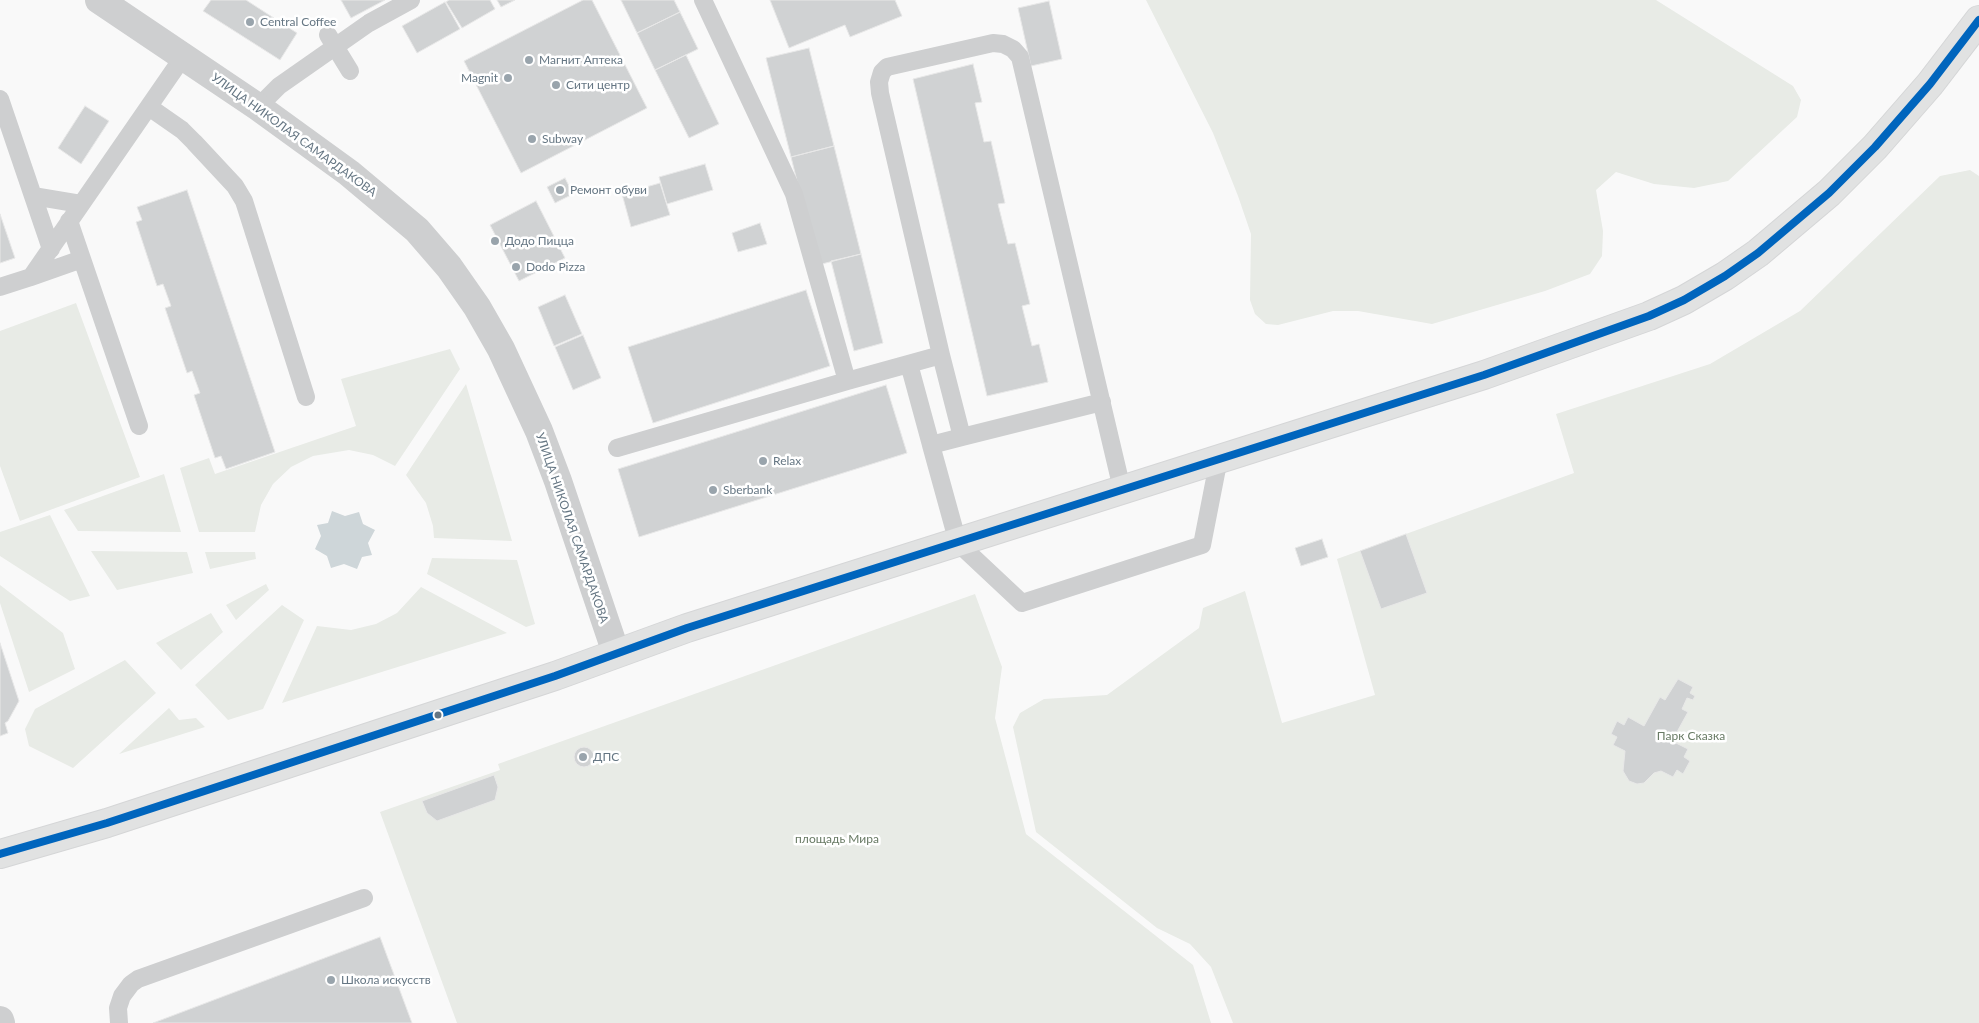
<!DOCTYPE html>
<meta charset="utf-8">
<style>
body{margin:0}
canvas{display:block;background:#f9f9f9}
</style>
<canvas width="1979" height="1023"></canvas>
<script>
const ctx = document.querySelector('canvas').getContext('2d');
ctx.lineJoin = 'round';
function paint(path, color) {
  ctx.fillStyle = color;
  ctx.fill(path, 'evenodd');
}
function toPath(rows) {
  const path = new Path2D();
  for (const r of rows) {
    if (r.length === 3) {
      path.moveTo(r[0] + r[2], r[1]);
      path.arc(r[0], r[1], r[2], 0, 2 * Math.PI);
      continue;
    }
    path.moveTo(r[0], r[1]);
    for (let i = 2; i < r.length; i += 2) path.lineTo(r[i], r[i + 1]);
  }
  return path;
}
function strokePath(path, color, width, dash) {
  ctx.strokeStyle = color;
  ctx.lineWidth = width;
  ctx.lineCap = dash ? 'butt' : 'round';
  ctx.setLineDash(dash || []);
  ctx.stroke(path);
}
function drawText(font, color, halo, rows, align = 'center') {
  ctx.font = font + ' Lato,sans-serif';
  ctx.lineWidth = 5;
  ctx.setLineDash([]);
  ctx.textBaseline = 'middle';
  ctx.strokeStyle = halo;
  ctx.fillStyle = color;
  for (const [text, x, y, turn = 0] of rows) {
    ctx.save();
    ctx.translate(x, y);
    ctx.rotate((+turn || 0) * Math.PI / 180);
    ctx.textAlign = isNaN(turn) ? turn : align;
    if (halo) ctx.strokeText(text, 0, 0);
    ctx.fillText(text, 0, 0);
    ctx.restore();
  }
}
paint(toPath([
 [1146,0,1656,0,1793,86,1801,100,1797,117,1728,181,1694,188,1654,184,1616,172,1596,190,1603,231,1602,256,1590,274,1545,291,1432,324,1358,311,1333,311,1278,325,1266,324,1255,314,1250,300,1251,234,1238,196,1213,133],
 [1970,170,1979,176,1979,1023,1233,1023,1211,967,1190,944,1157,928,1036,832,1013,727,1020,713,1044,699,1107,695,1199,628,1203,608,1245,591,1282,723,1375,695,1337,559,1574,473,1556,414,1710,364,1800,311,1940,176],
 [76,303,140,477,20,521,0,466,0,331],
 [450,349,460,369,395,466,373,455,349,450,313,456,291,467,273,484,261,505,255,532,199,532,180,468,209,458,215,474,356,426,341,379],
 [466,384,512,541,434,538,433,526,426,503,406,475],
 [164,474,181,532,78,531,64,510],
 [50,515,90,596,70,601,0,556,0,532],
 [91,551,187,552,193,573,117,590],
 [205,552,255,552,256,559,210,569],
 [432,558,517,560,535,624,526,627,427,574],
 [266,584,269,590,236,620,226,605],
 [0,585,63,633,75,669,29,692,0,603],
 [421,587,507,633,282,703,317,626,351,630,376,624,397,613],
 [975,594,1002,667,995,718,1026,834,1193,965,1211,1023,457,1023,380,812,500,770,498,764],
 [282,605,304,620,263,709,228,720,195,685],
 [211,613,223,632,181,670,156,643],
 [125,660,156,693,73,768,29,746,25,729,35,709],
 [169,708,179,720,196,718,205,727,119,754]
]), '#e8ebe6');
paint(toPath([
 [332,511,345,516,359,512,363,524,375,530,368,543,372,555,362,557,357,569,344,564,331,568,327,556,315,549,321,536,317,525,328,523]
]), '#ced6d9');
const building = toPath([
 [211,0,246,0,297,33,280,60,203,11,211,0],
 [341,0,385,0,351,18,341,0],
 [449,0,490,0,495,9,462,28,446,2,449,0],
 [497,0,515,0,501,7,497,0],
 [583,0,592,0,647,108,521,173,464,61,583,0],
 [621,0,674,0,680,12,637,33,621,0],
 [770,0,895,0,902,16,850,37,845,25,789,48,770,0],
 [1049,1,1062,59,1031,66,1018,8,1049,1],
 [445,2,460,29,417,53,402,26,445,2],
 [680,12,698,49,655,70,637,33,680,12],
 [809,48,834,146,791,157,766,58,809,48],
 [686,55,719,124,689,138,655,70,686,55],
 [973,64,982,102,975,103,984,142,991,141,1005,203,998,204,1008,244,1015,243,1030,304,1022,306,1032,346,1039,344,1048,382,987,396,913,79,973,64],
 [85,106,109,121,81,164,58,148,85,106],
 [834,146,861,254,818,265,791,157,834,146],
 [705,164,713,190,667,204,659,177,705,164],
 [565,178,573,194,555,203,547,187,565,178],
 [660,183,670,215,631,227,622,194,660,183],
 [187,190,275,452,226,469,221,456,215,458,194,395,200,393,192,371,187,373,165,308,171,306,163,284,157,286,136,222,142,220,137,207,187,190],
 [536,201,565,258,519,281,490,225,536,201],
 [0,214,15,258,0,263,0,214],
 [760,223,767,244,738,252,732,233,760,223],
 [861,254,883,343,854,351,831,261,861,254],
 [806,290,830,366,653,423,628,347,806,290],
 [565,295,582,334,554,346,538,307,565,295],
 [583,335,601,378,573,390,555,347,583,335],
 [886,385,907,453,639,537,618,469,886,385],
 [1406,534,1427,593,1381,609,1360,551,1406,534],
 [1322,539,1328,557,1301,566,1295,548,1322,539],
 [0,643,19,701,8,721,5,723,8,733,0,736,0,643],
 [1678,679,1693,687,1690,693,1695,696,1693,700,1687,698,1682,709,1688,712,1672,741,1688,749,1684,757,1690,761,1683,774,1677,770,1673,777,1661,771,1654,773,1644,783,1637,784,1629,781,1623,771,1625,751,1613,745,1617,737,1611,734,1617,721,1624,725,1628,717,1644,726,1660,697,1665,700,1678,679],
 [584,757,10],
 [494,775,498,787,495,800,437,821,427,813,422,801,494,775],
 [380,937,412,1023,153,1023,380,937]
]);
paint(building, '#d0d2d3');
strokePath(building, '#e8e8e8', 1);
const secondary = toPath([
 [0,854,107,823,555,676,687,628,1484,375,1649,316,1684,300,1725,276,1758,253,1829,193,1875,147,1930,84,1979,20]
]);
strokePath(secondary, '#d5d6d7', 30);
strokePath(toPath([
 [703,0,794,194,847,381,941,355,962,437,1102,402],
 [328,35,350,71],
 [0,99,33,196,81,204],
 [149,107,182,130,194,142,235,186,244,201,306,397],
 [258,107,279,86,369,23,411,0],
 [33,196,51,249],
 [69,221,139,426],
 [31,277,82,259],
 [0,287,31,277,183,57],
 [941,355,880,93,879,82,882,72,887,67,993,43,1003,44,1013,49,1020,57,1122,489],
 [909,364,931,445],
 [962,437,931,445,958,543,1022,603,1202,545,1219,458],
 [617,448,847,381],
 [119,1023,118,1008,122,996,131,984,138,979,364,898]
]), '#cecfd0', 18);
strokePath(toPath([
 [99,0,258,107,349,173,417,230,449,267,477,307,501,349,539,431,558,481,616,653],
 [0,1020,1,1023]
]), '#cecfd0', 28);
strokePath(secondary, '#e1e2e2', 28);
strokePath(toPath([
 [0,854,107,823,555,676,687,628,1484,375,1649,316,1684,300,1725,276,1758,253,1829,193,1875,147,1930,84,1979,20]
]), '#0065bd', 8);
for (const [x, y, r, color] of [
 [250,22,5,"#99a4ac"],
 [529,60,5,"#99a4ac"],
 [508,78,5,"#99a4ac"],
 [556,85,5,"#99a4ac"],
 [532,139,5,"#99a4ac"],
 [560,190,5,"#99a4ac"],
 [495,241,5,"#99a4ac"],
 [516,267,5,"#99a4ac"],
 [763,461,5,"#99a4ac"],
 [713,490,5,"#99a4ac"],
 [438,715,4.5,"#657683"],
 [583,757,5,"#99a4ac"],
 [331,980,5,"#99a4ac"]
]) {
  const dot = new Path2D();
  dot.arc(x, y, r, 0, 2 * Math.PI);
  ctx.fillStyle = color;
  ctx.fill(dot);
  strokePath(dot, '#fff', 2);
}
drawText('12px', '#657683', '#fff', [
 ["Central Coffee",260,22],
 ["Магнит Аптека",539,60],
 ["Magnit",498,78,"right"],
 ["Сити центр",566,85],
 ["Subway",542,139],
 ["Ремонт обуви",570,190],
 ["Додо Пицца",505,241],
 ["Dodo Pizza",526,267],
 ["Relax",773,461],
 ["Sberbank",723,490],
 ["ДПС",593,757],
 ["Школа искусств",341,980]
], 'left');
drawText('12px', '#657683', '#fff', [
 ["УЛИЦА НИКОЛАЯ САМАРДАКОВА",294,135,36],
 ["УЛИЦА НИКОЛАЯ САМАРДАКОВА",572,528,71]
]);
drawText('12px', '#687a64', '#fff', [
 ["Парк Сказка",1691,736],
 ["площадь Мира",837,839]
]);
</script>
